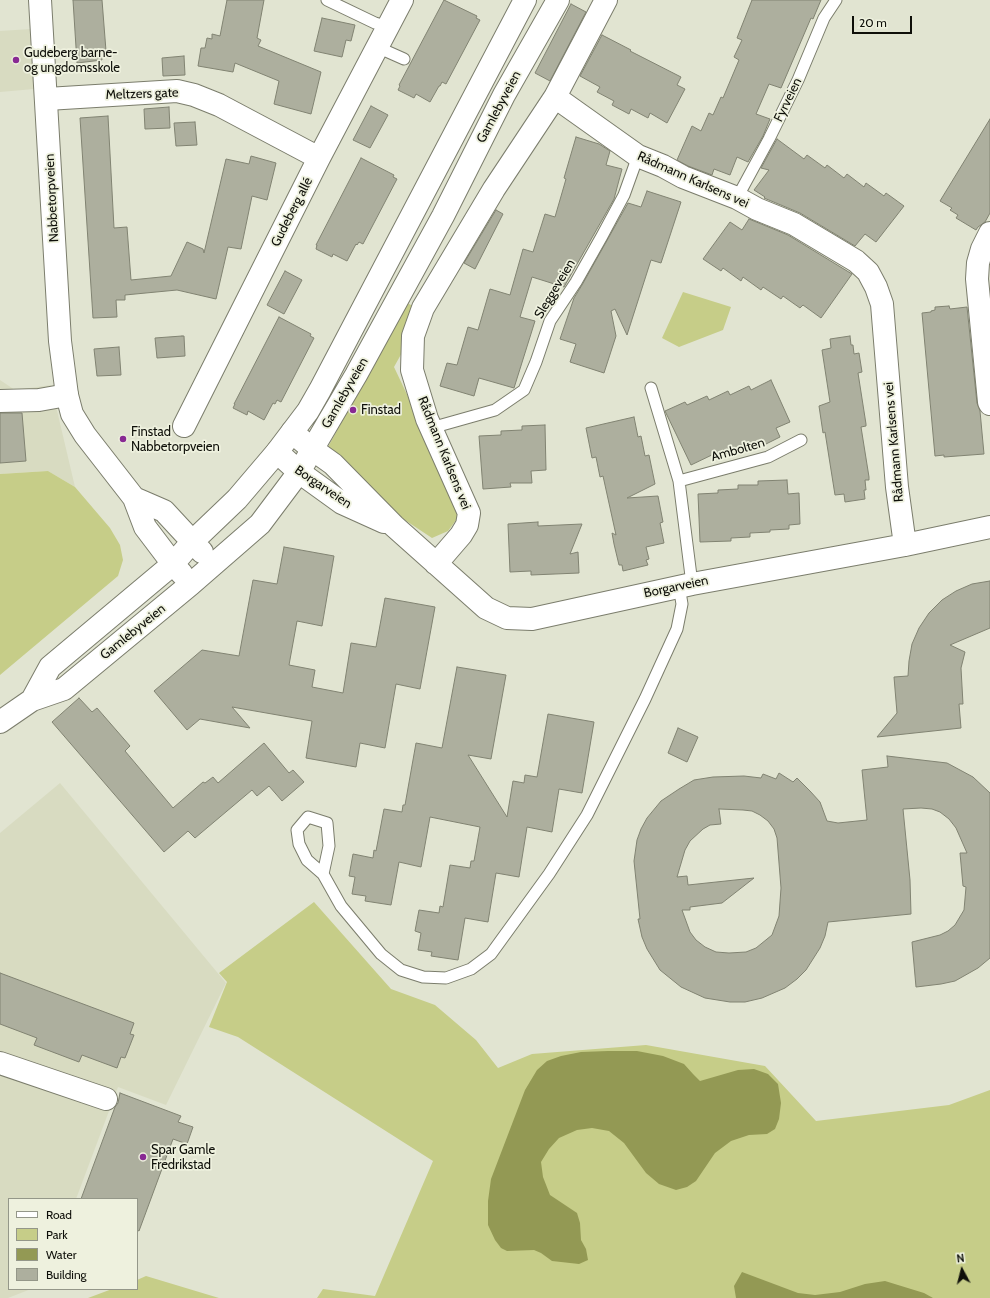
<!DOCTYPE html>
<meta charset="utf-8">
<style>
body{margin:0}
#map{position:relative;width:990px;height:1298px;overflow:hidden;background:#e1e4d1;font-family:Cabin,sans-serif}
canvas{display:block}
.legend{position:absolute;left:8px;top:1198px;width:130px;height:92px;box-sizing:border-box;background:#eef1de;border:1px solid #949789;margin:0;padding:5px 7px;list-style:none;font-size:12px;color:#0e0f09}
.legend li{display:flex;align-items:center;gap:8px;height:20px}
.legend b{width:20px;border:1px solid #949789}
.north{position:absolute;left:942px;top:1250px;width:40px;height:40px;-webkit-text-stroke:3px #eef1de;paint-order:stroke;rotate:353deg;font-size:11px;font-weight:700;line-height:16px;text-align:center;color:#0e0f09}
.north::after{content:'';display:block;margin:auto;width:14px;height:18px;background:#0e0f09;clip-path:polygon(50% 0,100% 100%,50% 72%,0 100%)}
.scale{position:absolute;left:852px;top:16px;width:60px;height:18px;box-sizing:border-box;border:2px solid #0e0f09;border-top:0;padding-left:5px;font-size:12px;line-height:14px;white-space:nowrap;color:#0e0f09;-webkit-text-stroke:3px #eef1de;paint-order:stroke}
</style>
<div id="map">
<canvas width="990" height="1298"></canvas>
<ul class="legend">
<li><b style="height:5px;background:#fff"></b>Road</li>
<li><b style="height:11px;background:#c6cd88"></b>Park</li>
<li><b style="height:11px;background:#939954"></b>Water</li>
<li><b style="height:11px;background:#adaf9e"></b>Building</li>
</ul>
<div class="north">N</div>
<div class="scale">20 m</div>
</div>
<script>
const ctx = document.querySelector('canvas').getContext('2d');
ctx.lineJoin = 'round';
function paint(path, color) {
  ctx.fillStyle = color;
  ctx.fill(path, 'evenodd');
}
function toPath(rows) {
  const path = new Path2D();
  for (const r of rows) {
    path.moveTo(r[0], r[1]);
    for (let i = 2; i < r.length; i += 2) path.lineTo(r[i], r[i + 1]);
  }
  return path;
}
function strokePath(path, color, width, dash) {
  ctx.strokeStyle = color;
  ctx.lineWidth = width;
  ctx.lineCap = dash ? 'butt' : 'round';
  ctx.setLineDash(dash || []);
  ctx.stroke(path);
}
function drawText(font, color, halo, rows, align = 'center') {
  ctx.font = font + ' Cabin,sans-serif';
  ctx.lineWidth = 3.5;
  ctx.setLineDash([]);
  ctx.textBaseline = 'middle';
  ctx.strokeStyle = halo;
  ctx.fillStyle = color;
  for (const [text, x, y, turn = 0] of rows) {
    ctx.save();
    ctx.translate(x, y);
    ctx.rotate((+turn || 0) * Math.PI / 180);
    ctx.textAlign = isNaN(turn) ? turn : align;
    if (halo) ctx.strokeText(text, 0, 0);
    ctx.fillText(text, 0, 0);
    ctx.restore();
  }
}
paint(toPath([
 [31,29,34,89,0,92,0,31],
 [0,380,15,390,51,385,75,487,48,471,0,474],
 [60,783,226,983,166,1105,118,1087,76,1199,9,1199,9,1289,31,1289,8,1298,0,1298,0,833]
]), '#d8dbc1');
paint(toPath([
 [683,292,731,307,723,330,679,347,662,338],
 [407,303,419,309,414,331,394,367,456,498,459,516,448,531,432,538,337,475,317,467],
 [48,471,75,487,110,528,120,545,123,560,118,576,0,675,0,474],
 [314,902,391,989,435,1005,476,1040,498,1068,532,1054,646,1045,765,1066,816,1121,949,1105,990,1090,990,1298,317,1298,323,1289,375,1296,433,1161,238,1037,209,1027,227,982,219,973],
 [146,1276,219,1298,88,1298,112,1289,137,1289,137,1280]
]), '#c6cd88');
paint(toPath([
 [608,1051,637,1051,663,1056,684,1064,693,1074,700,1081,738,1070,754,1069,768,1074,778,1084,781,1103,779,1119,775,1129,767,1134,749,1135,731,1141,715,1153,696,1181,687,1187,676,1190,659,1184,646,1173,624,1143,609,1131,592,1128,577,1130,559,1138,549,1149,541,1162,543,1177,550,1195,577,1213,580,1223,581,1240,586,1249,588,1260,579,1264,552,1261,541,1253,534,1250,507,1251,501,1248,495,1240,488,1225,488,1201,491,1179,525,1090,537,1070,547,1061,561,1056,581,1052],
 [742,1272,798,1293,815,1295,840,1292,865,1284,885,1281,924,1293,933,1298,736,1298,734,1286]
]), '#939954');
const building = toPath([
 [73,0,102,0,106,51,101,52,102,60,77,63,73,0],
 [227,0,264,0,257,38,261,40,258,46,321,72,311,114,274,104,279,81,235,63,233,72,198,66,201,48,205,48,207,38,212,39,212,34,220,36,227,0],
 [444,0,477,16,476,18,480,20,446,84,442,82,440,86,439,86,430,102,416,94,414,98,398,90,400,86,399,85,444,0],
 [752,0,821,0,813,19,811,18,781,88,769,84,756,114,770,119,763,136,748,162,737,157,730,175,714,169,712,175,688,166,677,160,692,126,701,131,709,113,713,115,721,97,723,98,739,60,734,57,742,40,737,38,752,0],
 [571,4,586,12,550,81,535,73,571,4],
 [322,18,355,25,351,41,346,40,342,57,314,51,322,18],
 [602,35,631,50,630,51,681,77,677,85,685,89,667,123,650,113,648,118,631,109,629,114,612,105,614,101,597,92,600,87,580,76,602,35],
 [184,56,185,75,163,76,162,58,184,56],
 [371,106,388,115,370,148,353,140,371,106],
 [169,107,170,128,145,129,144,109,169,107],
 [108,116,114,228,127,227,131,280,171,276,187,242,203,249,204,253,226,159,249,164,251,156,276,163,267,200,252,196,241,249,228,247,216,299,177,290,125,295,125,300,116,300,117,317,93,318,80,118,108,116],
 [990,119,990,213,985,222,978,227,976,230,956,218,958,215,950,210,952,208,940,201,990,119],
 [195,122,197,145,176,146,174,123,195,122],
 [576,137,599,144,610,151,606,165,622,169,614,199,564,287,532,277,520,317,535,321,514,388,479,378,474,396,440,386,447,363,457,365,468,327,478,330,490,289,510,295,523,249,533,252,545,214,555,217,566,179,564,178,576,137],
 [777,139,804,159,807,155,825,168,827,165,844,178,847,174,864,187,866,183,884,196,886,193,904,206,876,242,865,234,855,246,800,213,764,198,765,197,754,190,769,170,761,168,777,139],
 [361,158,394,175,393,177,397,179,363,244,359,242,357,245,356,244,347,261,333,254,332,257,316,249,317,245,316,245,361,158],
 [647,191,681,202,661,263,651,260,627,335,615,309,611,311,616,336,604,373,570,362,576,344,560,339,574,298,582,285,628,203,641,207,647,191],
 [496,210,503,214,475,269,464,263,496,210],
 [749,219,788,235,852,274,821,318,803,305,800,308,783,296,781,299,763,287,761,290,743,277,741,281,723,268,721,271,703,259,730,222,742,230,749,219],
 [285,271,302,280,284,314,267,305,285,271],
 [949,306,950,309,967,307,977,403,980,411,984,454,944,457,944,455,935,456,922,313,931,312,931,311,935,310,935,307,949,306],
 [279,317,311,334,310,336,314,338,281,402,277,400,275,404,273,403,264,420,248,411,247,415,233,408,235,404,234,404,279,317],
 [182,336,184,336,185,356,157,358,155,338,182,336],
 [850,336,851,345,853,345,854,354,859,353,862,372,858,373,866,424,866,426,861,427,869,477,869,480,865,480,866,490,864,490,865,499,845,502,844,494,835,495,825,432,823,433,819,406,830,402,822,350,831,348,830,339,850,336],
 [119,347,121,375,97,376,94,349,119,347],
 [771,380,790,422,776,428,780,437,756,449,756,444,736,453,736,449,717,458,716,453,691,465,665,411,685,402,687,405,707,396,709,400,728,391,730,395,749,386,751,390,771,380],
 [0,413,22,413,26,461,0,463,0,413],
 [634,417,638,437,641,436,645,456,649,455,655,484,627,498,658,496,663,522,660,523,664,543,646,547,649,559,646,560,648,565,623,571,622,565,619,565,614,544,612,533,616,535,603,476,600,477,596,457,592,458,586,428,634,417],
 [545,425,546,470,531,471,532,483,510,483,511,487,483,489,479,436,501,435,501,431,522,430,522,426,545,425],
 [787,480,788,494,799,493,800,524,789,525,789,529,770,530,770,532,750,533,750,537,731,538,731,541,700,542,698,494,718,493,718,490,738,489,738,485,758,485,758,481,787,480],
 [538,522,538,526,582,524,570,554,578,552,579,573,531,575,531,571,510,572,508,524,538,522],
 [284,547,334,556,322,626,297,621,289,665,315,670,312,687,343,693,351,643,376,647,385,598,435,607,420,689,396,684,385,748,360,743,356,767,306,758,312,721,232,707,250,728,200,719,187,730,154,691,202,650,239,656,253,580,277,584,284,547],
 [990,581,990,628,950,645,965,652,961,668,963,704,959,704,961,728,877,737,897,713,894,677,908,676,909,661,912,644,919,628,929,613,942,600,956,591,972,584,990,581],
 [457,667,506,675,491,759,468,755,507,817,513,781,524,783,525,775,537,777,548,714,594,722,582,793,559,789,552,832,527,827,519,877,496,873,488,922,465,918,458,960,431,956,432,952,418,950,421,933,415,931,419,910,439,913,440,906,443,907,450,865,470,868,471,861,474,861,480,827,430,817,421,867,399,862,391,905,365,901,366,896,352,894,355,877,349,876,353,854,373,858,374,850,376,851,384,809,402,812,403,805,405,805,416,743,442,748,457,667],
 [79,698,92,712,97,708,130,746,125,751,173,808,203,782,205,783,213,777,218,783,264,743,289,773,293,770,304,782,282,801,269,786,257,796,252,790,195,838,188,831,164,852,52,722,79,698],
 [678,728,698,737,687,762,668,753,678,728],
 [887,756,947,763,973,777,990,793,990,958,978,968,955,981,941,984,916,987,912,942,940,935,948,931,955,925,964,910,966,887,963,886,960,853,967,853,956,828,949,819,940,812,932,809,921,808,903,809,910,880,911,914,828,922,825,936,820,948,806,970,797,979,785,988,762,998,745,1002,730,1002,705,998,681,987,660,970,647,949,642,937,638,919,640,919,634,861,637,840,641,829,647,818,661,801,679,789,694,780,713,777,744,776,761,778,763,774,776,779,779,773,793,782,797,778,810,791,820,802,827,821,838,823,867,820,862,770,888,767,887,756],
 [719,809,743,810,752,811,760,815,768,821,774,829,777,838,781,888,779,916,772,935,756,948,746,952,729,953,716,952,705,947,696,940,690,932,682,910,690,910,690,907,722,903,754,878,688,885,687,876,677,877,685,850,690,841,703,829,710,825,721,824,719,809],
 [0,973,134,1023,130,1034,134,1035,125,1058,121,1057,117,1068,82,1055,79,1062,34,1045,37,1038,0,1024,0,973],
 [120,1093,181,1116,178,1122,193,1127,187,1144,173,1139,139,1231,137,1230,137,1199,81,1199,115,1107,118,1103,120,1093]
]);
paint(building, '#adaf9e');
strokePath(building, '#818372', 1);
const service = toPath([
 [327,0,375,23,388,27],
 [377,47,404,59],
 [737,198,769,139,798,80,824,18,836,0],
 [651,388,679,481,692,584],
 [431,428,495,410,524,390,536,362,550,321,576,282,602,236,624,195,638,156],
 [679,481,768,457,801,440],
 [323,874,307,860,299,844,297,830,308,817,327,823,329,846,323,874,341,906,381,954,401,970,423,977,446,978,471,969,491,954,549,874,587,815,645,699,677,629,682,604,679,586]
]);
const minor = toPath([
 [555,97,638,156,663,166,683,177,737,198,757,209,794,224,856,261,868,272,876,287,882,304,897,487,905,545],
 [47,99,177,91,194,95,219,105,319,158],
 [990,233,982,249,978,263,977,279,989,402,990,404],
 [0,401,39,400,67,395],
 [184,426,319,158,402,0],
 [292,432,312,449,333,464,394,526,486,608,507,618,532,619,692,584,905,545,990,527],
 [277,452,299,472,342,503,384,522],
 [436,564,461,535,467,525,469,513,427,419,412,370,413,336,423,308,494,189,555,97,606,0],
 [0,1063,106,1099]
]);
const tertiary = toPath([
 [40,0,60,341,67,395,72,414,85,435,134,498,145,527,173,564,182,574],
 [134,498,164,511,202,552],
 [32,700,50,667,173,564,192,542,237,499,277,452,308,411,320,390,525,0],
 [0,722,32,700,64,689,191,584,260,524,299,472,356,375,443,216,504,95,558,0]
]);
strokePath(service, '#7b7d6c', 13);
strokePath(minor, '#7b7d6c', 24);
strokePath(tertiary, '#7b7d6c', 24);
strokePath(service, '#fff', 11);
strokePath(minor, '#fff', 22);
strokePath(tertiary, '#fff', 22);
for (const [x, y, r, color] of [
 [16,60,4,"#882993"],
 [353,410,4,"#882993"],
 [123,439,4,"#882993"],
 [143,1157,4,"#882993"]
]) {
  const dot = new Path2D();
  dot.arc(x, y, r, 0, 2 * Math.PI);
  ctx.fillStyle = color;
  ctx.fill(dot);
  strokePath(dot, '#eef1de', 1.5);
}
drawText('13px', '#0e0f09', '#eef1de', [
 ["Gudeberg barne-",24,53],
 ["og ungdomsskole",24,68],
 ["Finstad",361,410],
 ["Finstad",131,432],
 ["Nabbetorpveien",131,447],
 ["Spar Gamle",151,1150],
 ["Fredrikstad",151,1165]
], 'left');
drawText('13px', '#0e0f09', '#eef1de', [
 ["Meltzers gate",142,94,-2],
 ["Fyrveien",788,100,-64],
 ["Gamlebyveien",499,107,-62],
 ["Rådmann Karlsens vei",693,180,24],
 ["Nabbetorpveien",52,198,-93],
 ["Gudeberg allé",292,212,-63],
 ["Sleggeveien",555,289,-59],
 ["Gamlebyveien",345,393,-60],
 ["Rådmann Karlsens vei",894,442,-95],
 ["Ambolten",738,450,-16],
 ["Rådmann Karlsens vei",444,453,68],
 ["Borgarveien",323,487,34],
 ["Borgarveien",676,587,-12],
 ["Gamlebyveien",133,632,-39]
]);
</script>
